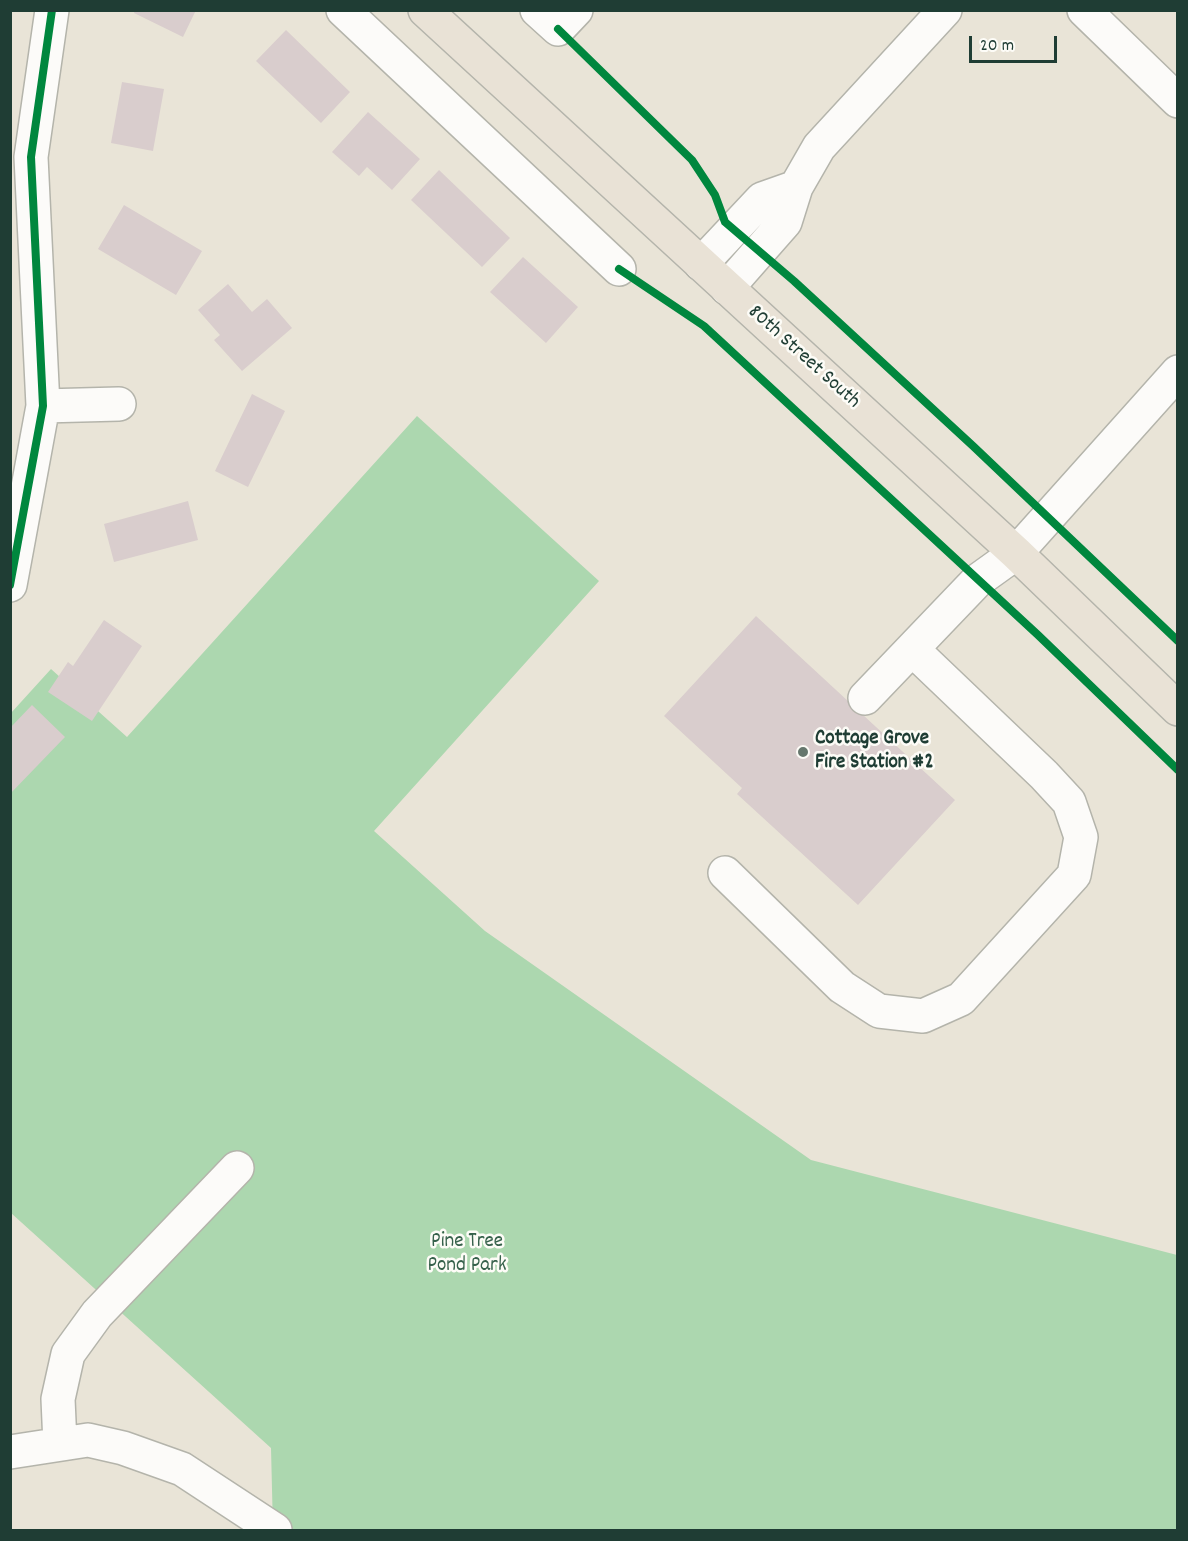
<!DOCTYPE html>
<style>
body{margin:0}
#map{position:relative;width:1188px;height:1541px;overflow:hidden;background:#e9e4d7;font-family:Dekko,sans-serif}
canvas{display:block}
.frame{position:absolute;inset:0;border:12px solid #1f3d34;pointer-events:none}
.scale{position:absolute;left:969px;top:36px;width:88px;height:27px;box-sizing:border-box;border:3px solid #1f3d34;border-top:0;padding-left:8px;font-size:18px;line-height:21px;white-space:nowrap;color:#1f3d34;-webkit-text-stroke:4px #fdfcf7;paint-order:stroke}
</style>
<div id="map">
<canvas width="1188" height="1541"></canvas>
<div class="frame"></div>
<div class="scale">20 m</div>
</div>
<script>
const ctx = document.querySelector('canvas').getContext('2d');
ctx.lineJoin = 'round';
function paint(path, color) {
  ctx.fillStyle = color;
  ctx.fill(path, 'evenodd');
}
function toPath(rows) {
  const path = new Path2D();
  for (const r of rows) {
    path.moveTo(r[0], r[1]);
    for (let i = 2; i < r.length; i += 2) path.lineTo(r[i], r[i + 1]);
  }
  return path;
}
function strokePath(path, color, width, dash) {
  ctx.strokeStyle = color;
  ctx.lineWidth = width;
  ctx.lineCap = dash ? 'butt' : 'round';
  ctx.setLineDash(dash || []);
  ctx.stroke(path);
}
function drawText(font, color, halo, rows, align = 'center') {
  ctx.font = font + ' Dekko,sans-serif';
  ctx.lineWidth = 5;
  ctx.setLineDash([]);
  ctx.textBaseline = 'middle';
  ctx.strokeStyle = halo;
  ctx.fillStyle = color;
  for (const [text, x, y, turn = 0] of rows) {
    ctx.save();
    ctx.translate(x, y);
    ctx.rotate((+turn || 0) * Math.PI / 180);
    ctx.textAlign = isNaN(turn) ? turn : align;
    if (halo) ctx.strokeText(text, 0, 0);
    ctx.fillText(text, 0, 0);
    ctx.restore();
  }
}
paint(toPath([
 [417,416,599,581,374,831,485,931,811,1160,1177,1255,1177,1530,273,1530,271,1448,11,1213,11,713,51,669,127,737]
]), '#acd7af');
paint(toPath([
 [135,10,196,10,183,37,134,13],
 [286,30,350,92,321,123,256,61],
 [122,82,164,89,153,151,111,143],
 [368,112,420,159,392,190,367,167,359,176,332,152],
 [439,170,510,238,482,267,411,200],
 [124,205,202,251,176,295,98,249],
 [523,257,578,307,546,343,490,292],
 [228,284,252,312,267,299,292,328,242,371,214,340,220,335,198,310],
 [252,394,285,411,248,487,215,471],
 [188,501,198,540,114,562,104,524],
 [756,616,955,800,858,905,737,794,742,788,664,716],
 [104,620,142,646,92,721,48,692,68,662,73,666],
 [32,705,65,737,10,794,10,728]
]), '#d9cdcd');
const minor = toPath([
 [343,10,619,269],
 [537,10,558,29,576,10],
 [1084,10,1178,101],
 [701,264,762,199,796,187],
 [727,288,785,222,796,187,819,147,945,10],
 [43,406,119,404],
 [10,585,43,406,31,157,52,10],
 [865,698,977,581,1016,553,1178,372],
 [725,873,842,987,879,1011,923,1016,961,999,1074,875,1081,837,1069,802,1044,775,912,649],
 [60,1444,58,1399,68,1354,97,1314,237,1168],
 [10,1452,88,1440,123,1448,182,1469,275,1530]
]);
const major = toPath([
 [425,10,1016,553,1178,709]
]);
strokePath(minor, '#b4b4ab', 36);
strokePath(major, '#b4b4ab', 36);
strokePath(minor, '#fcfbf9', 33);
strokePath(major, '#e9e2d6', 33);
strokePath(toPath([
 [558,29,692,160,715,195,725,222,794,281,973,446,1178,641],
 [619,269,704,326,1038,635,1178,770],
 [10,585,43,406,31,157,52,10]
]), '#00873e', 8);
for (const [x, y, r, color] of [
 [803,752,6,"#66776d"]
]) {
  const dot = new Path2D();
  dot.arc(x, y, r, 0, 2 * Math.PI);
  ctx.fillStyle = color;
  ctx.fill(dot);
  strokePath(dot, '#fdfcf7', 2);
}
drawText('21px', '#1f3d34', '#fdfcf7', [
 ["80th Street South",803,358,42]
]);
drawText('bold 21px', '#1f3d34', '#fdfcf7', [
 ["Cottage Grove",815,740],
 ["Fire Station #2",815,764]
], 'left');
drawText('21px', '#36614b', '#fdfcf7', [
 ["Pine Tree",467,1243],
 ["Pond Park",467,1267]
]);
</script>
